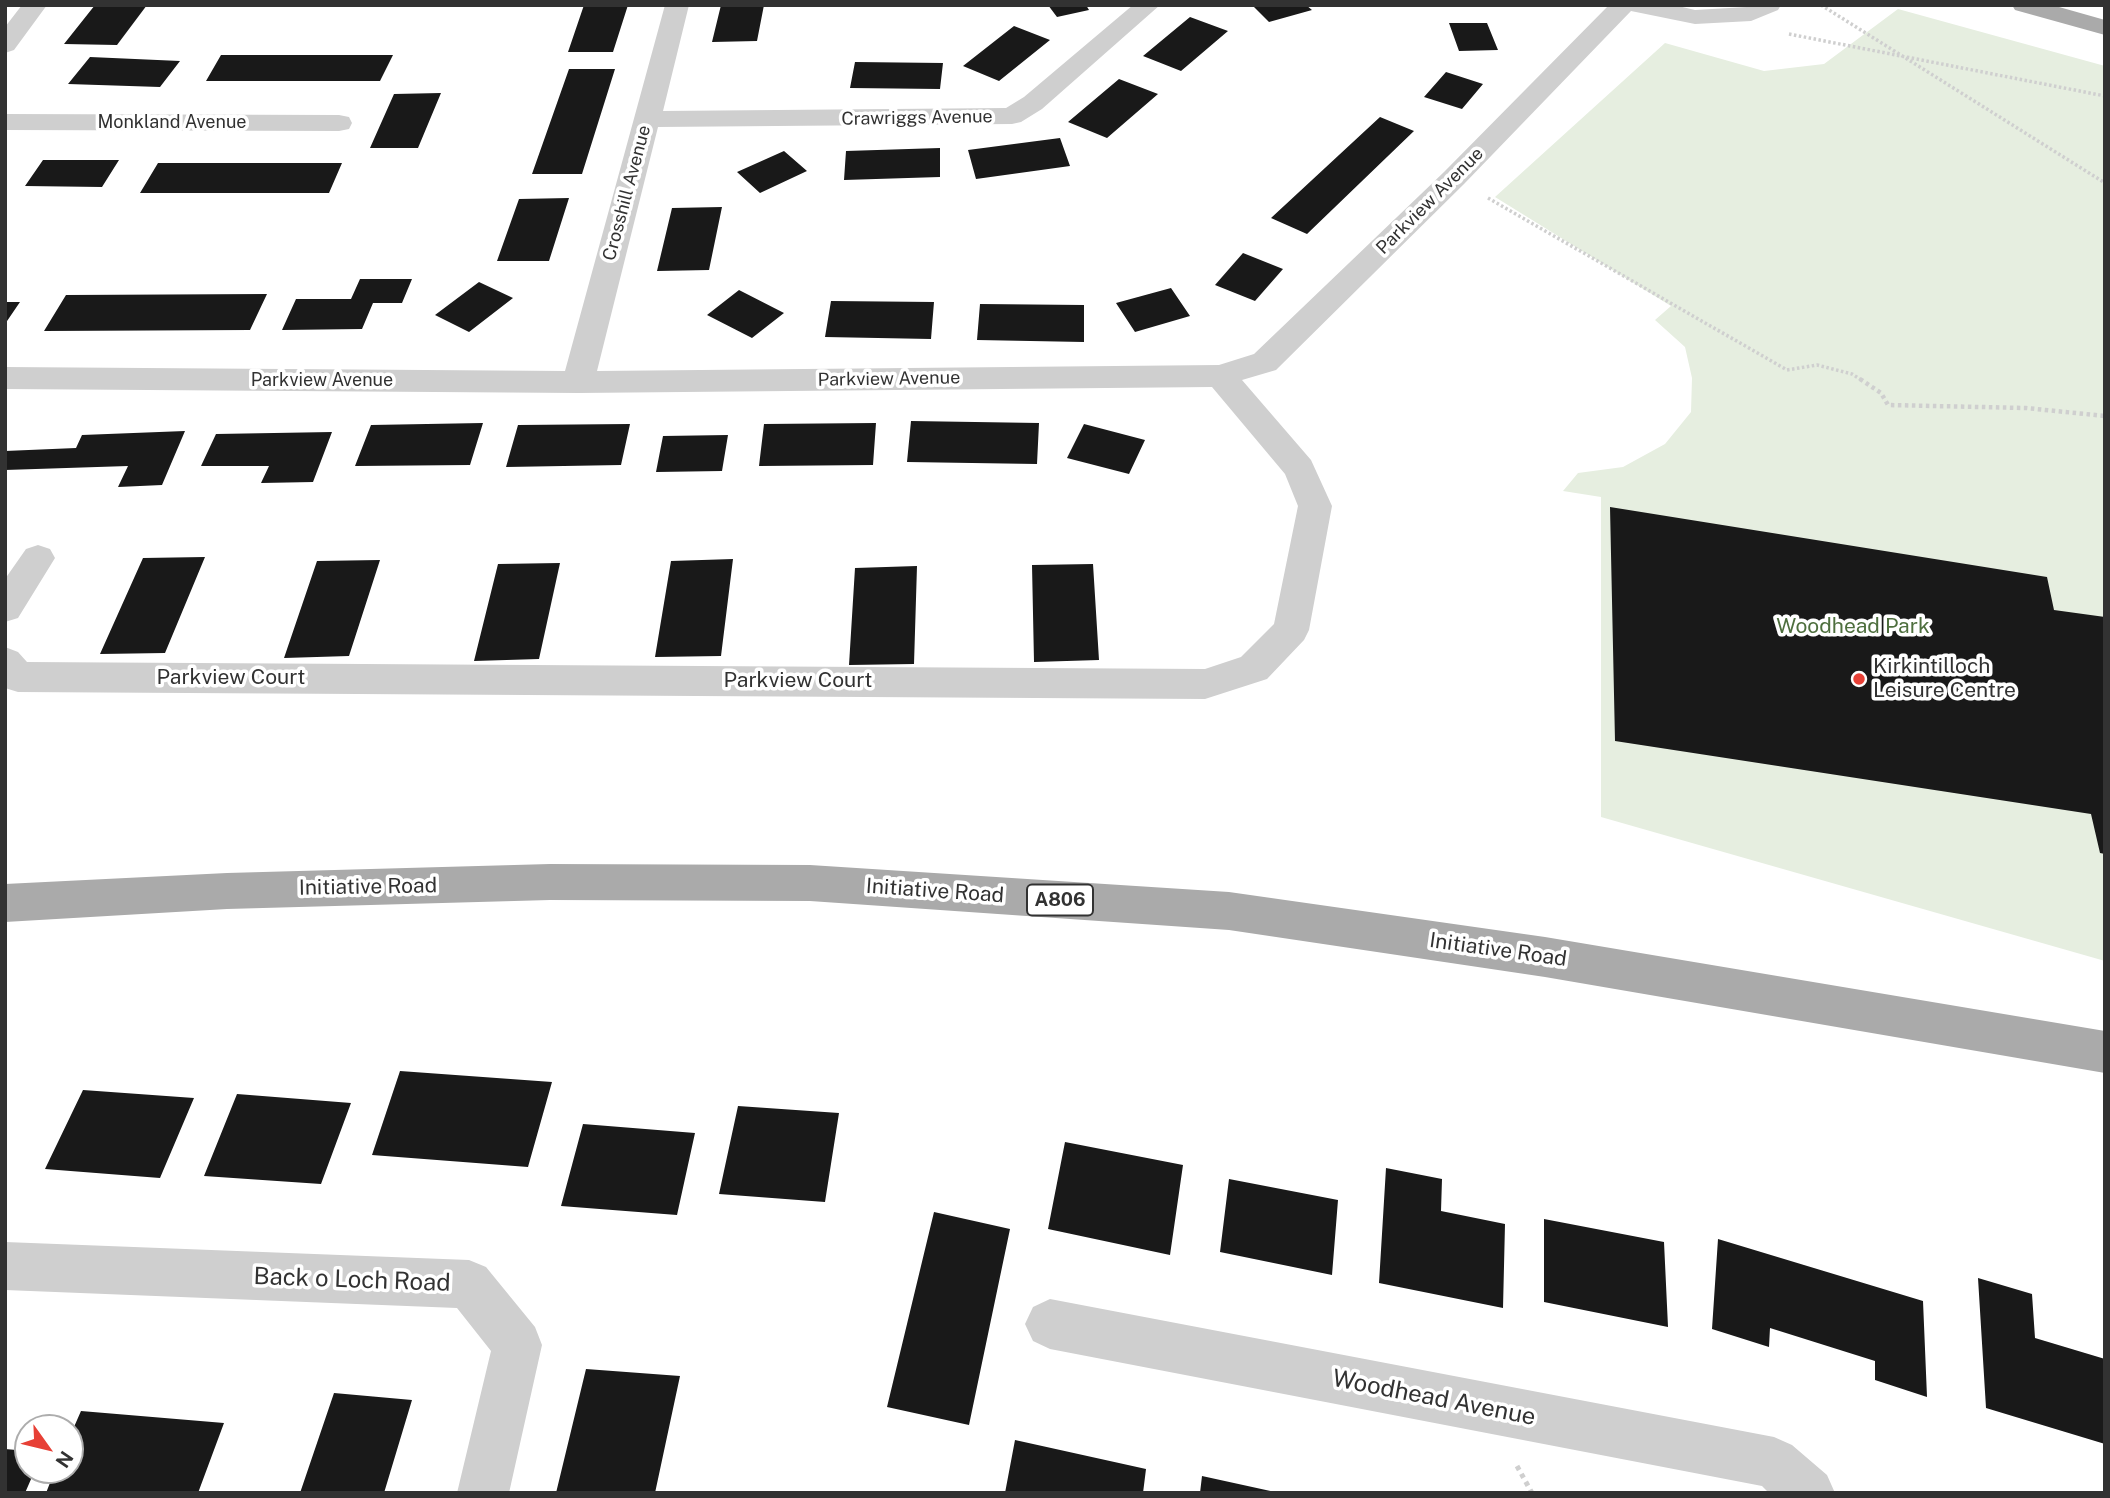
<!DOCTYPE html>
<style>
body{margin:0}
#map{position:relative;width:2110px;height:1498px;overflow:hidden;background:#fff;font-family:"Public Sans",sans-serif}
canvas{display:block}
.frame{position:absolute;inset:0;border:7px solid #323232;pointer-events:none}
.north{position:absolute;left:14px;top:1414px;width:70px;height:70px;box-sizing:border-box;background:#fff;border:2px solid #adadad;border-radius:50%;rotate:124deg;font-size:19px;font-weight:700;line-height:28px;text-align:center;color:#323232}
.north::after{content:'';display:block;margin:auto;width:24px;height:32px;background:#e74036;clip-path:polygon(50% 0,100% 100%,50% 72%,0 100%)}
</style>
<div id="map">
<canvas width="2110" height="1498"></canvas>
<div class="frame"></div>
<div class="north">N</div>
</div>
<script>
const ctx = document.querySelector('canvas').getContext('2d');
ctx.lineJoin = 'round';
function paint(path, color) {
  ctx.fillStyle = color;
  ctx.fill(path, 'evenodd');
}
function toPath(rows) {
  const path = new Path2D();
  for (const r of rows) {
    path.moveTo(r[0], r[1]);
    for (let i = 2; i < r.length; i += 2) path.lineTo(r[i], r[i + 1]);
  }
  return path;
}
function strokePath(path, color, width, dash) {
  ctx.strokeStyle = color;
  ctx.lineWidth = width;
  ctx.lineCap = dash ? 'butt' : 'round';
  ctx.setLineDash(dash || []);
  ctx.stroke(path);
}
function drawText(font, color, halo, rows, align = 'center') {
  ctx.font = font + ' "Public Sans",sans-serif';
  ctx.lineWidth = 7;
  ctx.setLineDash([]);
  ctx.textBaseline = 'middle';
  ctx.strokeStyle = halo;
  ctx.fillStyle = color;
  for (const [text, x, y, turn = 0] of rows) {
    ctx.save();
    ctx.translate(x, y);
    ctx.rotate((+turn || 0) * Math.PI / 180);
    ctx.textAlign = isNaN(turn) ? turn : align;
    if (halo) ctx.strokeText(text, 0, 0);
    ctx.fillText(text, 0, 0);
    ctx.restore();
  }
}
paint(toPath([
 [1898,9,2105,66,2105,961,1601,817,1601,497,1563,491,1578,473,1623,467,1665,444,1691,412,1692,378,1685,347,1655,320,1671,306,1495,197,1665,43,1764,71,1824,64]
]), '#e6eee0');
paint(toPath([
 [95,5,147,5,117,45,64,44],
 [584,5,628,5,613,52,568,52],
 [721,5,764,5,757,41,712,42],
 [1048,5,1086,5,1089,10,1057,17],
 [1252,5,1306,5,1312,10,1269,22],
 [1190,17,1228,31,1181,71,1143,56],
 [1449,23,1487,23,1498,50,1459,51],
 [1014,26,1050,40,999,81,963,66],
 [221,55,393,55,380,81,206,81],
 [90,57,180,61,160,87,68,84],
 [855,62,943,63,940,89,850,88],
 [569,69,615,69,582,174,532,174],
 [1446,72,1483,84,1462,109,1424,97],
 [1119,79,1158,94,1107,138,1068,122],
 [441,93,418,148,370,148,394,94],
 [1380,117,1414,131,1307,234,1271,218],
 [1060,138,1070,166,976,179,968,150],
 [940,148,940,177,844,180,846,151],
 [784,151,807,171,760,193,737,172],
 [43,160,119,160,102,187,25,186],
 [158,163,342,163,329,193,140,193],
 [569,198,549,261,497,261,519,199],
 [722,207,709,270,657,271,672,208],
 [1243,253,1283,269,1255,301,1215,285],
 [360,279,412,279,402,303,373,303,362,329,282,330,296,299,351,299],
 [479,282,513,298,469,332,435,315],
 [1171,288,1190,316,1135,332,1116,303],
 [739,290,784,313,752,338,707,315],
 [267,294,250,330,44,331,66,295],
 [831,301,934,302,931,339,825,337],
 [5,302,20,302,5,324],
 [980,304,1084,305,1084,342,977,340],
 [911,421,1039,423,1037,464,907,462],
 [483,423,470,465,355,466,371,425],
 [876,423,873,465,759,466,764,424],
 [630,424,621,465,506,467,518,425],
 [1084,424,1145,440,1129,474,1067,458],
 [185,431,162,485,118,487,128,466,5,470,5,451,76,448,82,435],
 [332,432,313,482,261,483,269,466,201,466,216,434],
 [728,435,722,471,656,472,663,436],
 [1610,507,2047,577,2054,610,2105,617,2105,854,2100,853,2091,814,1615,741],
 [205,557,165,653,100,654,143,558],
 [733,559,721,656,655,657,671,561],
 [380,560,349,656,284,658,317,561],
 [560,563,539,659,474,661,498,564],
 [1093,564,1099,660,1034,662,1032,565],
 [917,566,914,664,849,665,855,568],
 [400,1071,552,1082,528,1167,372,1155],
 [83,1090,194,1098,160,1178,45,1169],
 [237,1094,351,1103,321,1184,204,1176],
 [738,1106,839,1113,825,1202,719,1194],
 [583,1124,695,1133,677,1215,561,1206],
 [1065,1142,1183,1165,1170,1255,1048,1229],
 [1386,1168,1442,1179,1441,1211,1505,1224,1503,1308,1379,1283],
 [1229,1179,1338,1200,1332,1275,1220,1252],
 [934,1212,1010,1229,969,1425,887,1407],
 [1544,1219,1664,1242,1668,1327,1544,1302],
 [1718,1239,1923,1301,1927,1397,1875,1380,1875,1361,1770,1328,1769,1347,1712,1329],
 [1978,1278,2032,1294,2035,1338,2105,1359,2105,1444,1986,1408],
 [586,1369,680,1376,655,1493,556,1493],
 [334,1393,412,1400,384,1493,300,1493],
 [81,1411,224,1423,198,1493,46,1493,55,1470,70,1470,70,1436],
 [1015,1440,1146,1469,1143,1493,1005,1493],
 [5,1449,28,1451,28,1470,35,1470,25,1493,5,1493],
 [1202,1476,1275,1492,1275,1493,1200,1493]
]), '#191919');
strokePath(toPath([
 [1821,5,2105,183],
 [1789,34,2105,96],
 [1488,198,1787,370,1817,365,1852,374,1863,381]
]), '#cfcfcf', 3.5, [2.5, 2.5]);
strokePath(toPath([
 [1860,379,1881,393,1888,405,2026,408,2105,416]
]), '#cfcfcf', 4.5, [3.5, 3.5]);
strokePath(toPath([
 [1517,1466,1532,1493]
]), '#cfcfcf', 5, [4.5, 4.5]);
paint(toPath([
 [22,5,47,5,14,50,5,53,5,27,22,5],
 [665,5,689,5,663,111,1006,108,1024,97,1133,5,1160,5,1042,109,1021,122,1012,124,658,127,597,371,1219,365,1254,354,1444,172,1609,5,1674,5,1695,10,1781,5,1778,10,1751,21,1695,24,1631,11,1464,184,1276,370,1242,380,1311,460,1332,506,1309,630,1304,640,1267,679,1205,699,18,692,5,688,5,647,18,652,27,662,1205,669,1241,657,1274,624,1298,506,1285,474,1212,387,578,393,5,389,5,367,565,371,665,5],
 [5,114,339,115,349,117,352,123,349,129,339,131,5,130,5,114],
 [38,545,50,549,55,558,18,618,5,622,5,579,26,549,38,545],
 [5,1242,469,1260,486,1267,535,1327,542,1345,509,1493,457,1493,491,1351,457,1308,5,1290,5,1242],
 [1050,1299,1774,1437,1792,1445,1827,1475,1835,1493,1769,1493,1762,1486,1050,1349,1033,1341,1025,1324,1033,1307,1050,1299]
]), '#cfcfcf');
paint(toPath([
 [2012,5,2052,5,2105,20,2105,35,2015,10,2012,5],
 [550,864,810,865,1229,892,1545,937,2105,1031,2105,1073,1545,977,1229,930,810,901,550,900,227,909,5,922,5,884,227,873,550,864]
]), '#aaa');
for (const [x, y, r, color] of [
 [1859,679,7,"#e74036"]
]) {
  const dot = new Path2D();
  dot.arc(x, y, r, 0, 2 * Math.PI);
  ctx.fillStyle = color;
  ctx.fill(dot);
  strokePath(dot, '#fff', 2.5);
}
drawText('18px', '#323232', '#fff', [
 ["Crawriggs Avenue",917,118,-1],
 ["Monkland Avenue",172,122],
 ["Crosshill Avenue",627,193,-75],
 ["Parkview Avenue",1430,201,-45],
 ["Parkview Avenue",889,379,-1],
 ["Parkview Avenue",322,380]
]);
for (const [x, y, w] of [
 [1060,900,66]
]) {
  const box = new Path2D();
  box.roundRect(x - w / 2, y - 15.5, w, 31, 5);
  ctx.fillStyle = '#fff';
  ctx.fill(box);
  strokePath(box, '#323232', 2);
}
drawText('bold 19px', '#323232', null, [
 ["A806",1060,900]
]);
drawText('21px', '#4e6f3e', '#fff', [
 ["Woodhead Park",1853,627]
]);
drawText('21px', '#323232', '#fff', [
 ["Kirkintilloch",1873,667],
 ["Leisure Centre",1873,691]
], 'left');
drawText('21px', '#323232', '#fff', [
 ["Parkview Court",231,678],
 ["Parkview Court",798,681],
 ["Initiative Road",368,887,-1],
 ["Initiative Road",935,891,4],
 ["Initiative Road",1498,950,8]
]);
drawText('24px', '#323232', '#fff', [
 ["Back o Loch Road",352,1280,2],
 ["Woodhead Avenue",1434,1398,11]
]);
</script>
